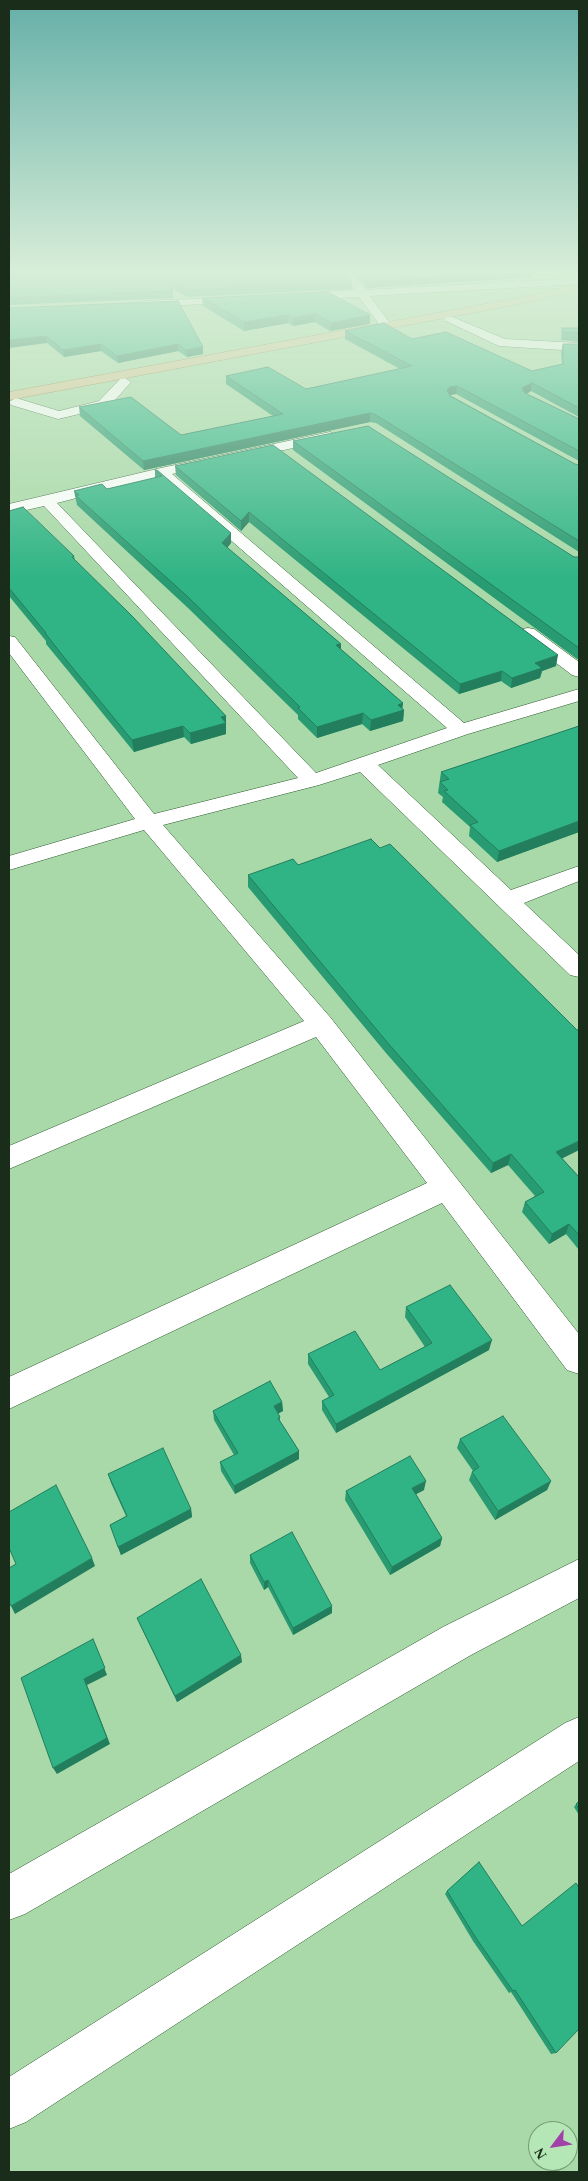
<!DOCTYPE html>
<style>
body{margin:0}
#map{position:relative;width:588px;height:2181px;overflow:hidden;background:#a9d9a8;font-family:"Times New Roman",serif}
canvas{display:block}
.frame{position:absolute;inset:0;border:10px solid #1a2d1a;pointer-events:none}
.north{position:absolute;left:528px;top:2121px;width:50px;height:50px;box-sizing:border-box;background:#b5e6b5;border:1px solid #779c77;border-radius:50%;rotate:239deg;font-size:14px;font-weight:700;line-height:20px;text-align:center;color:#1a2d1a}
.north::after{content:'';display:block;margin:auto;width:18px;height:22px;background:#a141a9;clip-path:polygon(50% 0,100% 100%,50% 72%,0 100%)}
</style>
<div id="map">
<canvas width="588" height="2181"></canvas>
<div class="frame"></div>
<div class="north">N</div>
</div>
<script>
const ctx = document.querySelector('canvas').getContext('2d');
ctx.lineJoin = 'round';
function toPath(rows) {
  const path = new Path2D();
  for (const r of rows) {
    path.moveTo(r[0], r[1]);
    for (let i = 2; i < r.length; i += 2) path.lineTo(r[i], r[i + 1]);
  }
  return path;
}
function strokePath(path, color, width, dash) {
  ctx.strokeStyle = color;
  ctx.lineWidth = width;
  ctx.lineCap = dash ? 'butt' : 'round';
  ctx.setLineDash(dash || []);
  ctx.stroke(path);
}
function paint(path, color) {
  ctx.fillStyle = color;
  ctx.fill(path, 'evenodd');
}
const minor = toPath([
 [343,273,353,273,366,290,577,278,579,278,579,284,370,296,392,326,386,330,382,328,359,297,295,300,289,297,295,294,355,290,343,273],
 [240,297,244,298,246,300,244,302,143,307,137,304,143,301,240,297],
 [450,316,505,339,579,343,579,351,499,346,446,321,444,319,446,317,450,316],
 [125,378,131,382,109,407,58,419,11,405,9,402,16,398,59,411,99,401,120,379,125,378],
 [330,432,337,436,335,439,172,474,464,723,579,689,579,701,468,734,378,765,511,890,579,866,579,881,524,903,579,955,579,977,570,975,360,772,319,785,163,825,330,1017,579,1334,579,1374,567,1370,442,1203,9,1409,9,1377,427,1183,316,1037,9,1169,9,1146,304,1021,144,830,9,870,9,856,135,819,9,653,9,636,15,637,154,814,298,778,44,506,9,514,9,504,161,468,330,432],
 [158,477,447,728,316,773,57,503,158,477],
 [528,628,534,629,579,662,579,677,572,675,522,637,519,633,522,629,528,628],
 [579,1559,579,1598,471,1655,25,1914,9,1920,9,1874,443,1627,579,1559],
 [579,1717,579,1761,26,2122,9,2129,9,2077,565,1723,579,1717]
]);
const major = toPath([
 [579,283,579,289,530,302,9,400,9,392,529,296,579,283]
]);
strokePath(minor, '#2c582d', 1);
strokePath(major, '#89773c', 1);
paint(minor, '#fff');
paint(major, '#dcc595');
paint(toPath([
 [9,273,352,283,352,289,187,297,170,287,173,291,173,298,9,305,9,306],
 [355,273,533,273,532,277,367,288],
 [202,298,370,315,370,324,330,331,315,322,293,326,288,323,244,331,203,306],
 [9,308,203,347,203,354,187,357,178,351,118,363,101,351,64,357,47,343],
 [562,328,579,328,579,342,561,340],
 [345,331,412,339,532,371,562,364,561,352,563,344,579,344,579,417,531,391,527,394,579,419,579,461,456,394,450,395,575,464,579,465,579,552,376,423,370,422,144,470,80,416,79,407,181,435,273,416,226,384,226,376,306,389,400,369,345,339],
 [293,441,574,557,579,557,579,658,577,659,293,450],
 [175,466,556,666,542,671,540,678,511,688,501,681,459,694,249,522,241,531,176,475],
 [155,470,157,470,231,543,227,548,341,644,341,650,403,703,402,709,404,710,403,721,370,731,362,724,317,738,298,719,298,715,188,608,77,505,74,491,107,489,155,478],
 [9,511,74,556,75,560,226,716,226,734,191,744,184,737,134,752,69,672,46,644,46,641,9,596],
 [579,726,579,832,497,862,469,836,470,827,442,802,443,797,438,793,441,772],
 [248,875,579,1150,562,1158,579,1177,579,1250,566,1234,549,1244,522,1212,525,1202,535,1196,508,1165,491,1173,386,1053,248,887],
 [406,1307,489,1350,336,1433,322,1410,322,1401,329,1397,308,1364,308,1354,380,1370,425,1347,405,1317],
 [282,1402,283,1411,278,1413,280,1417,280,1421,299,1451,299,1459,235,1494,221,1471,220,1462,234,1455,214,1420,213,1411],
 [460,1439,551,1481,547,1490,495,1520,469,1480,472,1472,473,1471,457,1448],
 [108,1474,191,1509,192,1517,121,1555,110,1525,126,1516,111,1483],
 [424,1490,416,1494,442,1538,440,1546,390,1575,345,1500,346,1491],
 [250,1555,332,1613,293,1635,268,1587,264,1590,250,1563],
 [137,1618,242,1662,177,1702,140,1625],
 [579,1801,579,1815,574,1807],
 [479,1862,556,2053,551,2054,511,1992,509,1993,473,1941,445,1894,447,1891]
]), '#299b72');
paint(toPath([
 [507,273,533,273,532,277,367,288,367,282],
 [315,314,315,322,293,326,293,318],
 [288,315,288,323,244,331,244,322],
 [370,315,370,324,330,331,331,323],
 [46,336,47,343,9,348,9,340],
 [101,344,101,351,64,357,63,350],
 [178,344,178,351,118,363,117,356],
 [203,347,203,354,187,357,186,350],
 [532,383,531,391,521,397,522,388],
 [457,386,456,394,450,395,447,390,450,387],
 [370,413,370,422,144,470,143,461],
 [249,512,249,522,241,531,241,521],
 [231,533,231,543,223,553,222,543],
 [341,644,341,654,336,645],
 [558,655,556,666,542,671,540,678,511,688,512,678,535,663],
 [502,671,501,681,459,694,460,684],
 [403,703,402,710,404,710,403,721,370,731,371,720,398,705],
 [363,713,362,724,317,738,317,727],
 [226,716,226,734,191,744,190,733,221,717],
 [183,726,184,737,134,752,132,740],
 [579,821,579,832,497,862,499,851],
 [579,1141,579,1150,553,1163,556,1152],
 [511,1154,508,1165,491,1173,493,1163],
 [569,1224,566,1234,549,1244,552,1234],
 [492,1340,489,1350,336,1433,336,1424],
 [282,1402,283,1411,274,1416,274,1406],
 [299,1451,299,1459,235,1494,234,1486],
 [426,1481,424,1490,411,1497,412,1488],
 [551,1481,547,1490,495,1520,498,1511],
 [191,1509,192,1517,121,1555,118,1547],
 [442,1538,440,1546,390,1575,392,1567],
 [92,1558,95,1566,15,1614,11,1606],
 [268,1580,268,1587,264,1590,264,1582],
 [332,1606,332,1613,293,1635,293,1628],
 [93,1639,107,1675,87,1685,110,1744,57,1774,53,1768,84,1679],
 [241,1655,242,1662,177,1702,175,1696]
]), '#227e5d');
const building = toPath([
 [9,273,345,273,352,283,187,290,165,278,173,291,9,298,9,273],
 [360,273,507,273,367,282,360,273],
 [328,292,370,315,331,323,315,314,293,318,288,315,244,322,202,298,328,292],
 [178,301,203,347,186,350,178,344,117,356,101,344,63,350,46,336,9,340,9,308,178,301],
 [384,323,412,339,446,332,532,371,563,364,563,344,579,344,579,408,532,383,522,388,525,393,579,419,579,451,457,386,450,387,447,390,450,396,575,464,579,465,579,541,376,415,370,413,143,461,79,407,131,397,181,435,283,414,226,376,268,367,306,389,412,366,345,331,384,323],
 [562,328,579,328,579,333,562,332,562,328],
 [368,426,574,557,579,557,579,648,293,441,368,426],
 [273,445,558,655,535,663,542,668,512,678,502,671,460,684,249,512,241,521,175,466,273,445],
 [155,470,157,470,231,533,222,543,341,644,336,645,403,703,398,705,404,710,371,720,363,713,317,727,298,708,300,707,188,597,75,495,79,495,74,491,102,484,107,489,162,476,155,470],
 [23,507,74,556,72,557,132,616,226,716,221,717,226,723,190,733,183,726,132,740,67,661,45,633,46,633,9,588,9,511,23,507],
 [579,726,579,821,499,851,470,825,478,822,444,791,448,790,440,782,449,779,441,772,579,726],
 [371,839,380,848,390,844,577,1030,579,1030,579,1141,556,1152,579,1177,579,1235,569,1224,552,1234,525,1202,544,1192,511,1154,493,1163,387,1042,248,875,293,859,298,865,371,839],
 [450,1285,492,1340,336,1424,322,1401,334,1395,308,1354,355,1331,380,1370,432,1343,406,1307,450,1285],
 [270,1381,282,1402,274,1406,280,1417,278,1418,299,1451,234,1486,220,1462,238,1453,213,1411,270,1381],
 [503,1416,551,1481,498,1511,472,1472,479,1467,460,1439,503,1416],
 [163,1448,191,1509,118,1547,110,1525,127,1516,108,1474,163,1448],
 [410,1456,426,1481,412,1488,442,1538,392,1567,346,1491,410,1456],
 [56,1485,92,1558,11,1606,9,1602,9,1568,16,1564,9,1548,9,1512,56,1485],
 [292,1532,332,1606,293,1628,268,1580,264,1582,250,1555,292,1532],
 [201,1579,241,1655,175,1696,137,1618,201,1579],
 [93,1639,105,1668,84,1679,107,1738,53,1768,21,1678,93,1639],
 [579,1801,579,1809,576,1804,579,1801],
 [479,1862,522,1926,576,1883,579,1888,579,2029,556,2053,515,1990,513,1991,476,1938,447,1891,479,1862]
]);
paint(building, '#30b485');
strokePath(building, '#227e5d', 1);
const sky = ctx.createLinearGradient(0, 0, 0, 578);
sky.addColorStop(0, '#65afa8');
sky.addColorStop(0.47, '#d8eed8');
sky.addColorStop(1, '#d8eed800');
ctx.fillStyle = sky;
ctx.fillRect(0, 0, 588, 578);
</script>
